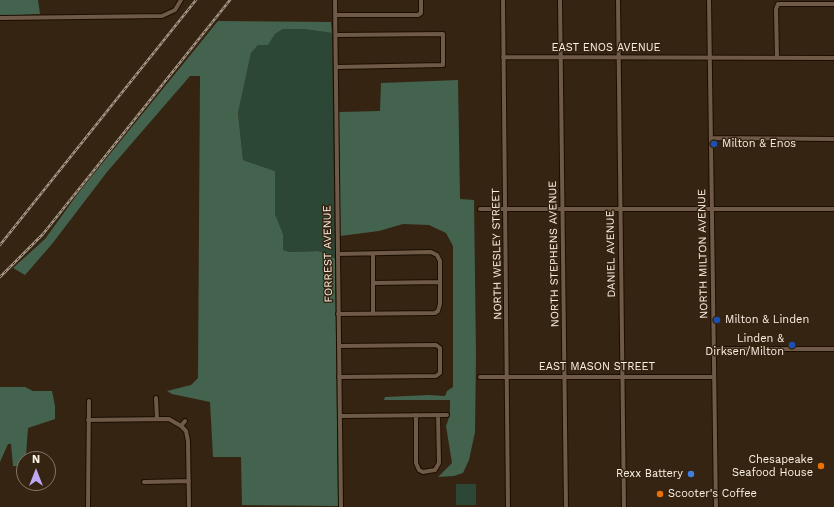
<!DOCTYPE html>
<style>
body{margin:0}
#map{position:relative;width:834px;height:507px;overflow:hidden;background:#352411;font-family:"Work Sans",sans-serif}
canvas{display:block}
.north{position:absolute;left:16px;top:451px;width:40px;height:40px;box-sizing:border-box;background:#352411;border:1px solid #857666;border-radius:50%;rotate:0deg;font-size:11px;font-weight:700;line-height:16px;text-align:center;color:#fdf1e5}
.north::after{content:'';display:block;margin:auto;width:14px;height:18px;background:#bfa9f4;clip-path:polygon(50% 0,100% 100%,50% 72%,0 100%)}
</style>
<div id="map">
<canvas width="834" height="507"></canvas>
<div class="north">N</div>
</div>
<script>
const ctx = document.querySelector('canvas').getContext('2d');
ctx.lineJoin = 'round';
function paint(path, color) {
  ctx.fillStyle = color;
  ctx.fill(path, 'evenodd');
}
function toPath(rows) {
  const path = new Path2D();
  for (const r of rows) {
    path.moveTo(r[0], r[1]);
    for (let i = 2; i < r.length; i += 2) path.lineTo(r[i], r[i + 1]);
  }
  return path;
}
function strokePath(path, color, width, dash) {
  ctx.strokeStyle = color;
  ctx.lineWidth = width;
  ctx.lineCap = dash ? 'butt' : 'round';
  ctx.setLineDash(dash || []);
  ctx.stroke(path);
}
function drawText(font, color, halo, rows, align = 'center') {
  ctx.font = font + ' "Work Sans",sans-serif';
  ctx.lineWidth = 3;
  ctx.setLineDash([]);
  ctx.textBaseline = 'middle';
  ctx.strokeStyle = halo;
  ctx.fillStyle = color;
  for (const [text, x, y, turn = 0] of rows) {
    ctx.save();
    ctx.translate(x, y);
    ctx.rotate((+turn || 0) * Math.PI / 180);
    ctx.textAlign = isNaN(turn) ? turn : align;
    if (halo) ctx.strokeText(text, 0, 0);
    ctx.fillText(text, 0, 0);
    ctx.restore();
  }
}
paint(toPath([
 [283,29,304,29,332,33,335,259,329,254,318,251,290,252,283,250,283,234,275,214,275,171,243,160,238,113,251,53,258,45,271,40,275,34],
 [456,484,476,484,476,505,456,505]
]), '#2c4736');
paint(toPath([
 [0,0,38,0,40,14,0,16],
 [218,21,331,22,332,33,304,29,283,29,275,34,268,45,258,45,251,53,238,113,243,160,275,171,275,214,283,234,283,250,290,252,318,251,329,254,335,259,338,506,242,505,241,457,213,457,210,402,172,394,167,391,191,385,198,378,200,76,190,76,107,172,52,244,25,275,13,268,45,239,79,192],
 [458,80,460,199,474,200,476,355,475,432,469,460,463,473,454,476,438,477,452,463,446,426,450,415,450,400,384,400,385,397,429,395,445,396,447,391,453,387,453,246,446,233,429,225,403,224,379,231,340,236,339,112,380,111,381,83],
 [0,387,25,387,33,391,52,391,55,406,55,419,28,428,26,455,22,466,13,466,11,444,8,444,0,462]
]), '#43634f');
const minor = toPath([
 [335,0,341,507],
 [503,0,508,507],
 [560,0,566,507],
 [618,0,624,507],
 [709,0,716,507],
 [335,15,418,15,421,13,421,0],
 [0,18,162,16,175,10,181,0],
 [336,35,443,34,443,65,336,67],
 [503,57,834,58],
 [777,58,776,9,778,4,834,4],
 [711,138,834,139],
 [480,209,834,209],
 [338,254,431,252,437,255,440,261,440,304,438,311,435,313,338,314],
 [373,254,373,314],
 [373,283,440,282],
 [339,346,436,345,440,348,440,373,436,376,339,377],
 [714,349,834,349],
 [480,377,714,377],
 [156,398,157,419],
 [416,415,416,463,419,470,423,472,435,470,439,463,438,415],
 [341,416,447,415],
 [88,420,169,419,181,426,186,431,188,441,189,507],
 [181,426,185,421],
 [144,482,189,481],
 [88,507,89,401]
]);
strokePath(minor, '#1c0d00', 6);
strokePath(minor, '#6e5a46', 4);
const rail = toPath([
 [0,245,196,0],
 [0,277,43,234,230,0]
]);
strokePath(rail, '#a59788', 2.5);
strokePath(rail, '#352411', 1, [3]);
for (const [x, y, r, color] of [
 [714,144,4,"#1a4fb4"],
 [717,320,4,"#1a4fb4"],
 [792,345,4,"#1a4fb4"],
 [821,466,4,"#e8710a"],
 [691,474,4,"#3f7fe0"],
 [660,494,4,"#e8710a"]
]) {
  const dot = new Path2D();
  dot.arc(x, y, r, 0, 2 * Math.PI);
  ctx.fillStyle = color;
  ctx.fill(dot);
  strokePath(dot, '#352411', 1.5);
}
drawText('11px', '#fdf1e5', '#352411', [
 ["EAST ENOS AVENUE",606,48],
 ["FORREST AVENUE",328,254,-91],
 ["NORTH WESLEY STREET",497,254,-91],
 ["NORTH STEPHENS AVENUE",554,254,-91],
 ["DANIEL AVENUE",611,254,-91],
 ["NORTH MILTON AVENUE",703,254,-91],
 ["EAST MASON STREET",597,367]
]);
drawText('11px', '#fdf1e5', '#352411', [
 ["Milton & Enos",722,144],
 ["Milton & Linden",725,320],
 ["Linden &",784,339,"right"],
 ["Dirksen/Milton",784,352,"right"],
 ["Chesapeake",813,460,"right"],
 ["Seafood House",813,473,"right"],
 ["Rexx Battery",683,474,"right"],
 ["Scooter's Coffee",668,494]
], 'left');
</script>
